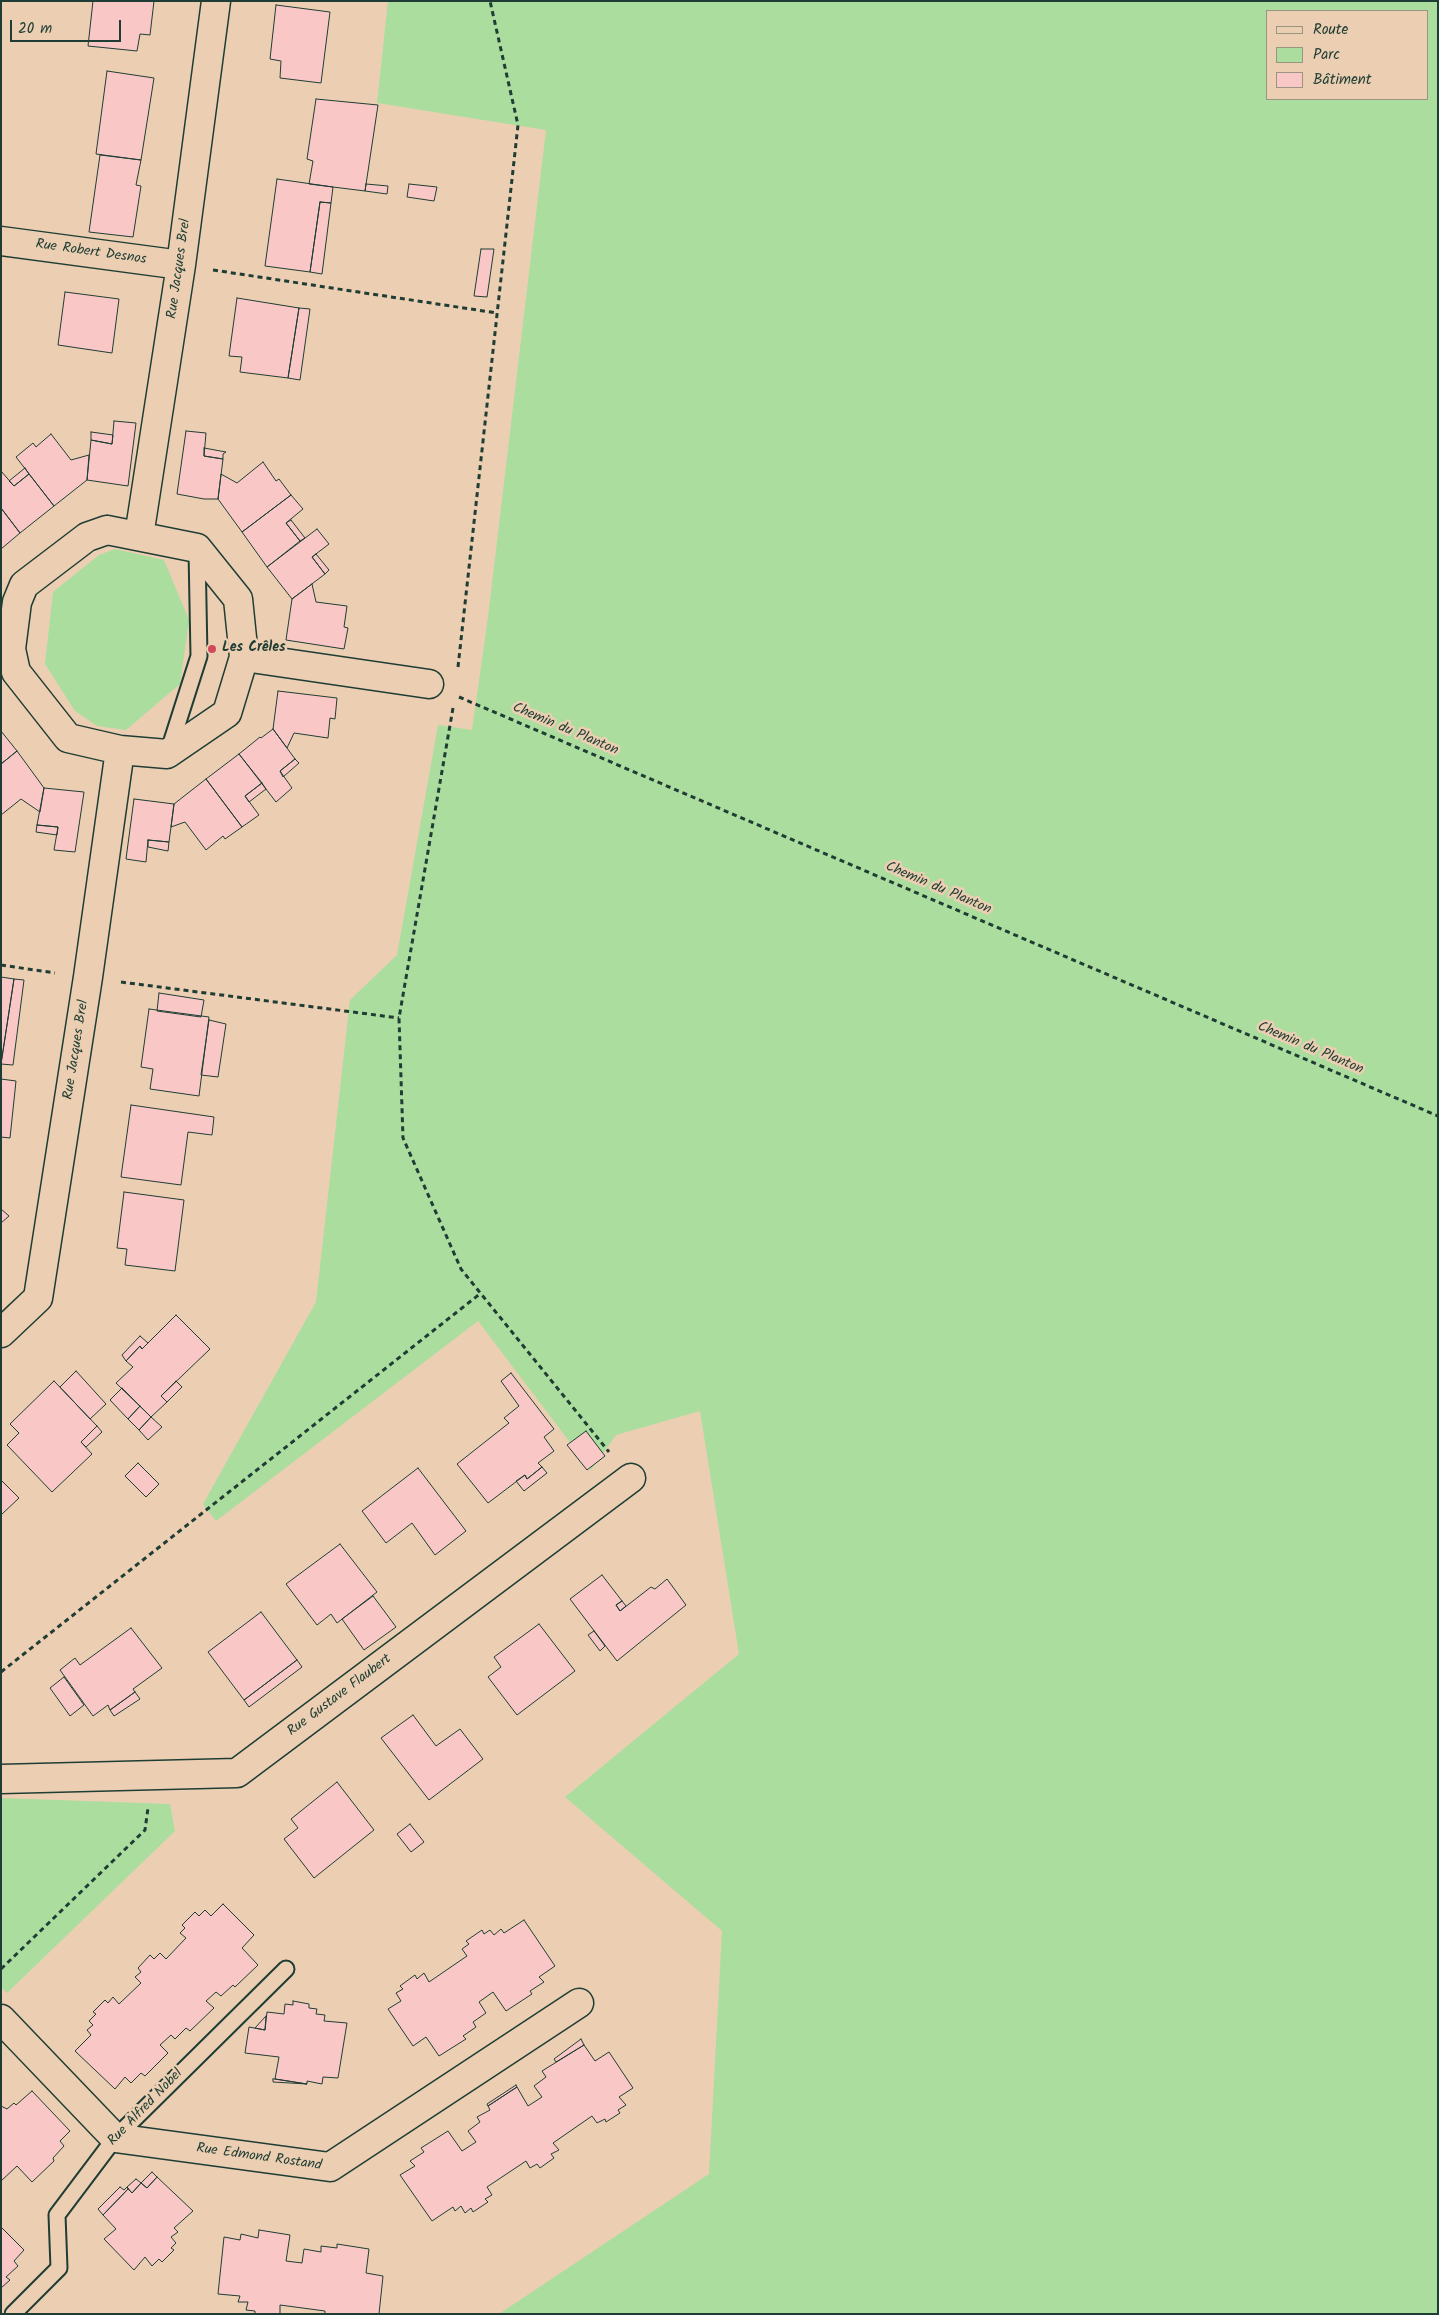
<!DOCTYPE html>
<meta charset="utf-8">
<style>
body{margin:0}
#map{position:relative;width:1439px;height:2315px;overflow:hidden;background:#eccfb2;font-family:Kalam,sans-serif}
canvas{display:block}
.frame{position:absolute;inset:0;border:2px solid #1f3d34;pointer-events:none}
.legend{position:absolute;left:1266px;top:10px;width:162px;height:90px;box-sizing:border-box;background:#eccfb2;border:1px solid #9a9580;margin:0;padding:6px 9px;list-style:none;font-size:15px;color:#1f3d34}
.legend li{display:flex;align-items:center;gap:10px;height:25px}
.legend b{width:25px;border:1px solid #9a9580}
.scale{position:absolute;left:10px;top:20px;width:111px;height:22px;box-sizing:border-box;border:2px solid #1f3d34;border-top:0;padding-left:6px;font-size:15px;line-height:18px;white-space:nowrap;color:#1f3d34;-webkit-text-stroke:4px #eccfb2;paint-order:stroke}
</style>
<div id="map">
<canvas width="1439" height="2315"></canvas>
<div class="frame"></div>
<ul class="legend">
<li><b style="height:6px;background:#eccfb2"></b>Route</li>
<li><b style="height:14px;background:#abdd9f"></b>Parc</li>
<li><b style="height:14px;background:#f9c8c6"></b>Bâtiment</li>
</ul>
<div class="scale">20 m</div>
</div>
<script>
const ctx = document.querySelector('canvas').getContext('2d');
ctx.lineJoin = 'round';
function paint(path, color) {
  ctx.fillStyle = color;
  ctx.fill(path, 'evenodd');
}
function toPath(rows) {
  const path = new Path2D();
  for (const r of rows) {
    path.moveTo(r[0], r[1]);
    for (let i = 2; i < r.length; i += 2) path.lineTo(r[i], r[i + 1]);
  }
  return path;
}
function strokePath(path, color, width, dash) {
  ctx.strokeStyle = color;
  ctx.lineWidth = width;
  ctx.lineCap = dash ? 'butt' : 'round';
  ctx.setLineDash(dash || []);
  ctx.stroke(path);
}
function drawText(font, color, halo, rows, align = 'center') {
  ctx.font = font + ' Kalam,sans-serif';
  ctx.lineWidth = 5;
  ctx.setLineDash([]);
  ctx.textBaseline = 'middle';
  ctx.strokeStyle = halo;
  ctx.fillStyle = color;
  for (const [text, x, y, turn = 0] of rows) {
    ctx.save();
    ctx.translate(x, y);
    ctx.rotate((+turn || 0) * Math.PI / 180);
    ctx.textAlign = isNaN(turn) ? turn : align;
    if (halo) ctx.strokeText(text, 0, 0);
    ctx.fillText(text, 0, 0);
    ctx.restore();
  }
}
paint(toPath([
 [388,1,1438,1,1438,2314,499,2314,709,2174,722,1931,565,1797,739,1654,700,1411,616,1435,591,1470,478,1321,216,1521,203,1504,316,1302,350,1000,397,955,438,725,472,730,488,617,546,130,377,103],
 [1268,11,1428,11,1428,99,1268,99],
 [115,549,164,560,189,620,180,684,126,730,97,726,75,711,45,664,53,592,99,555],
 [1,1798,170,1804,175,1831,7,1993,1,1987]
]), '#abdd9f');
const building = toPath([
 [93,1,154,1,150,35,140,34,137,51,88,46,93,1],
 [276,5,330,12,321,83,280,78,281,61,270,59,276,5],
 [107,71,154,78,141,160,96,154,107,71],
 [316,99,378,105,365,191,309,184,313,161,307,159,316,99],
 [100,155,141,160,136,185,141,186,133,237,89,232,100,155],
 [277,179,333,187,331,203,320,202,310,272,265,266,277,179],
 [366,184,388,186,387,194,365,191,366,184],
 [409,184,437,187,434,201,407,197,409,184],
 [320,202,331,203,322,274,310,272,320,202],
 [481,249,494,249,487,297,474,296,481,249],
 [65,292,119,299,112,353,58,345,65,292],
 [237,298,299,308,288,378,240,372,242,357,229,356,237,298],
 [299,308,310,309,300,380,288,378,299,308],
 [114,421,136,423,128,486,87,480,91,440,112,444,114,421],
 [186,431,206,433,204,456,223,459,218,499,204,499,177,494,186,431],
 [91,432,113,435,112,444,91,440,91,432],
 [51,434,71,460,89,455,87,480,54,506,16,457,33,443,36,447,51,434],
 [204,448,226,452,223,454,223,459,204,456,204,448],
 [263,462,276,481,279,479,291,495,242,532,218,499,221,474,237,483,263,462],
 [25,468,29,474,14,486,9,481,25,468],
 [1,471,14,486,29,474,54,506,20,533,1,508,1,471],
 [291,495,303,509,286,523,300,541,267,567,242,532,291,495],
 [1,508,20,533,1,549,1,508],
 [291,520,305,538,300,541,286,523,291,520],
 [317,529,329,544,312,557,325,574,292,599,267,567,317,529],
 [316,554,329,570,325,574,312,557,316,554],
 [312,584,316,602,347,606,344,627,348,628,344,649,286,640,292,599,312,584],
 [278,691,337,698,335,719,330,718,328,738,294,733,287,748,273,729,278,691],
 [273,729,295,759,280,771,292,788,276,802,239,754,260,737,261,738,273,729],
 [1,731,17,751,1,764,1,731],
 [17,751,44,788,40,812,21,799,1,815,1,764,17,751],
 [239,754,262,783,245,796,259,815,242,827,206,779,239,754],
 [295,759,299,763,283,777,280,771,295,759],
 [206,779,242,827,225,839,223,836,206,850,185,822,171,827,174,804,206,779],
 [262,783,266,789,249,802,245,796,262,783],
 [44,788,84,792,75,852,54,850,58,827,37,825,44,788],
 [134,799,174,804,169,842,148,840,146,862,126,859,134,799],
 [37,825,58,827,57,835,36,832,37,825],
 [148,840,169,842,168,851,148,847,148,840],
 [1,977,14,979,1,1064,1,977],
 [14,979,24,980,13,1065,1,1064,14,979],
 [159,993,204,1000,201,1017,157,1011,159,993],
 [149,1009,209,1017,199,1096,150,1089,153,1069,141,1067,149,1009],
 [209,1020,226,1024,218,1077,201,1075,209,1020],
 [1,1079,16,1081,10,1138,1,1137,1,1079],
 [131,1105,214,1117,212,1135,188,1132,181,1185,121,1177,131,1105],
 [124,1192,184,1200,175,1271,125,1265,127,1249,117,1248,124,1192],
 [1,1209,9,1216,1,1223,1,1209],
 [176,1315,210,1349,161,1396,167,1402,151,1417,116,1383,133,1367,126,1361,140,1346,142,1349,176,1315],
 [140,1336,148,1343,142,1349,140,1346,126,1361,122,1355,140,1336],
 [76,1371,106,1404,90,1419,60,1387,76,1371],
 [511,1373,554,1429,544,1437,554,1451,538,1463,542,1467,527,1479,525,1475,488,1503,457,1464,509,1423,504,1418,519,1406,501,1381,511,1373],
 [54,1381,97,1426,81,1442,92,1454,52,1492,7,1445,19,1433,10,1424,54,1381],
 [176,1381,182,1387,167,1402,161,1396,176,1381],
 [122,1388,140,1406,128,1419,110,1400,122,1388],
 [140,1406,151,1417,139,1430,128,1419,140,1406],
 [151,1417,162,1427,148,1440,139,1430,151,1417],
 [97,1426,102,1432,86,1447,81,1442,97,1426],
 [586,1431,605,1456,587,1470,567,1445,586,1431],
 [138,1463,159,1484,146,1497,125,1476,138,1463],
 [542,1467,547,1473,524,1491,516,1481,525,1475,527,1479,542,1467],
 [418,1468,466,1531,435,1555,412,1523,386,1543,362,1511,418,1468],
 [1,1480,19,1498,1,1515,1,1480],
 [340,1544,377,1592,337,1623,331,1614,317,1625,286,1584,340,1544],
 [602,1575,622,1601,616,1605,620,1611,651,1587,655,1589,667,1579,686,1605,617,1661,570,1599,602,1575],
 [373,1596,396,1627,364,1650,342,1619,373,1596],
 [622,1601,626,1606,620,1611,616,1605,622,1601],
 [261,1612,297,1660,244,1700,208,1652,261,1612],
 [539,1624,575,1671,517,1715,488,1677,501,1667,494,1657,539,1624],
 [131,1628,162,1668,133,1689,135,1692,110,1710,108,1705,93,1716,60,1670,75,1658,80,1665,131,1628],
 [594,1631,605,1646,600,1651,588,1635,594,1631],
 [297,1660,302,1667,249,1707,244,1700,297,1660],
 [64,1677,84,1705,70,1716,50,1688,64,1677],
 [135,1692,140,1699,114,1716,110,1710,135,1692],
 [413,1715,436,1746,460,1729,483,1759,429,1800,381,1738,413,1715],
 [337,1782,374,1830,314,1878,284,1839,298,1828,291,1819,337,1782],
 [410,1824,424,1842,411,1852,397,1834,410,1824],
 [223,1904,254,1935,242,1948,258,1965,235,1987,233,1985,221,1996,216,1992,206,2001,214,2008,190,2031,186,2028,175,2039,171,2035,160,2045,168,2053,145,2076,141,2073,131,2083,125,2077,115,2089,75,2051,91,2035,87,2030,93,2025,89,2021,96,2014,93,2012,105,2000,108,2003,113,1997,119,2004,141,1983,135,1977,141,1972,138,1968,150,1955,154,1959,160,1953,166,1959,186,1938,180,1933,185,1928,182,1925,195,1912,199,1916,205,1910,211,1916,223,1904],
 [524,1920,555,1966,539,1977,544,1982,530,1991,532,1994,506,2011,493,1992,479,2002,486,2013,473,2022,476,2027,463,2036,466,2039,439,2056,426,2037,413,2046,388,2009,401,2001,396,1993,403,1989,400,1986,415,1975,417,1979,424,1973,429,1982,467,1956,462,1949,469,1944,466,1941,482,1930,484,1934,490,1930,494,1935,501,1929,504,1933,524,1920],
 [293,2001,309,2004,309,2008,317,2009,316,2014,325,2015,324,2021,347,2023,338,2078,323,2077,322,2084,307,2081,307,2084,275,2079,279,2057,245,2053,249,2027,265,2030,267,2012,284,2014,285,2004,293,2005,293,2001],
 [266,2016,265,2030,255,2028,266,2016],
 [581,2039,584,2045,556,2062,554,2059,581,2039],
 [584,2045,595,2061,609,2052,633,2088,619,2097,626,2105,618,2110,620,2113,606,2122,605,2119,597,2123,592,2116,553,2143,559,2150,551,2154,554,2158,540,2168,537,2164,530,2168,526,2161,487,2187,492,2195,485,2199,488,2202,473,2212,471,2208,465,2213,461,2206,455,2211,453,2207,432,2221,400,2175,415,2166,410,2161,424,2152,421,2148,448,2131,462,2151,476,2142,468,2131,480,2122,477,2117,490,2110,488,2106,517,2087,528,2106,542,2097,534,2086,546,2077,542,2071,584,2045],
 [273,2079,275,2079,307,2084,273,2082,273,2079],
 [516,2085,517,2087,488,2106,487,2104,516,2085],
 [32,2091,70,2131,60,2141,64,2146,53,2158,54,2161,32,2182,17,2166,1,2181,1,2106,7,2109,14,2103,16,2105,32,2091],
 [152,2172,157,2177,147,2188,141,2183,152,2172],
 [157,2177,193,2211,174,2228,178,2232,171,2237,176,2243,171,2248,174,2250,162,2262,159,2259,152,2266,145,2257,134,2270,104,2239,116,2229,103,2215,128,2189,132,2193,141,2183,147,2188,157,2177],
 [136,2179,141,2183,132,2193,127,2187,136,2179],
 [120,2187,124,2190,127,2187,128,2189,103,2215,98,2209,120,2187],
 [1,2227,24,2250,14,2261,18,2266,6,2277,10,2280,1,2288,1,2227],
 [259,2230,290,2235,286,2261,302,2263,304,2249,321,2252,321,2246,337,2248,337,2244,369,2249,366,2273,383,2276,379,2314,325,2314,325,2311,280,2305,280,2314,255,2314,255,2311,246,2310,248,2302,238,2302,240,2296,218,2294,224,2237,240,2240,241,2234,258,2238,259,2230]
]);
paint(building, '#f9c8c6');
strokePath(building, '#1f3d34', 1);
const lane = toPath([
 [169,750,199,656,197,551],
 [13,2314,59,2268,57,2215,115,2138,286,1969]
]);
const street = toPath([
 [1,241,181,265],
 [107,530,197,548,238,599,244,657,227,713,167,754,120,750,68,738,16,672,11,649,17,602,24,585,87,537,107,530],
 [139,536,181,265,216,1],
 [244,657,429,684],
 [1,1333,38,1298,88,977,120,750],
 [1,1779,237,1773,631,1478],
 [1,2019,115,2138,330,2167,579,2003]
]);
strokePath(lane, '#1f3d34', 19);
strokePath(street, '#1f3d34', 31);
strokePath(toPath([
 [213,270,497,313],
 [458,667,518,125,490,1],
 [459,697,1438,1116],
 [453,708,399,1018,403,1138,461,1269,609,1452],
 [1,965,55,973],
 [121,982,399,1018],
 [1,1672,481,1293],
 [1,1969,145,1830,148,1808]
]), '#1f3d34', 3, [5, 4]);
strokePath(lane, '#eccfb2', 15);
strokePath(street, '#eccfb2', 28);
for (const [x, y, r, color] of [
 [212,649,5,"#d1495b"]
]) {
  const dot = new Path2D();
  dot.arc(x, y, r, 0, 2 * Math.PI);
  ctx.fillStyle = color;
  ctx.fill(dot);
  strokePath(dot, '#eccfb2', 2);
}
drawText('14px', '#1f3d34', '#eccfb2', [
 ["Rue Robert Desnos",91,253,8],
 ["Rue Jacques Brel",180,269,-82],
 ["Chemin du Planton",565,730,23],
 ["Chemin du Planton",938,889,23],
 ["Chemin du Planton",1310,1049,23],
 ["Rue Jacques Brel",77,1050,-81],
 ["Rue Gustave Flaubert",340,1696,-37],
 ["Rue Alfred Nobel",146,2108,-46],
 ["Rue Edmond Rostand",259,2158,8]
]);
drawText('bold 14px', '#1f3d34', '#eccfb2', [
 ["Les Crêles",222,649]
], 'left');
</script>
